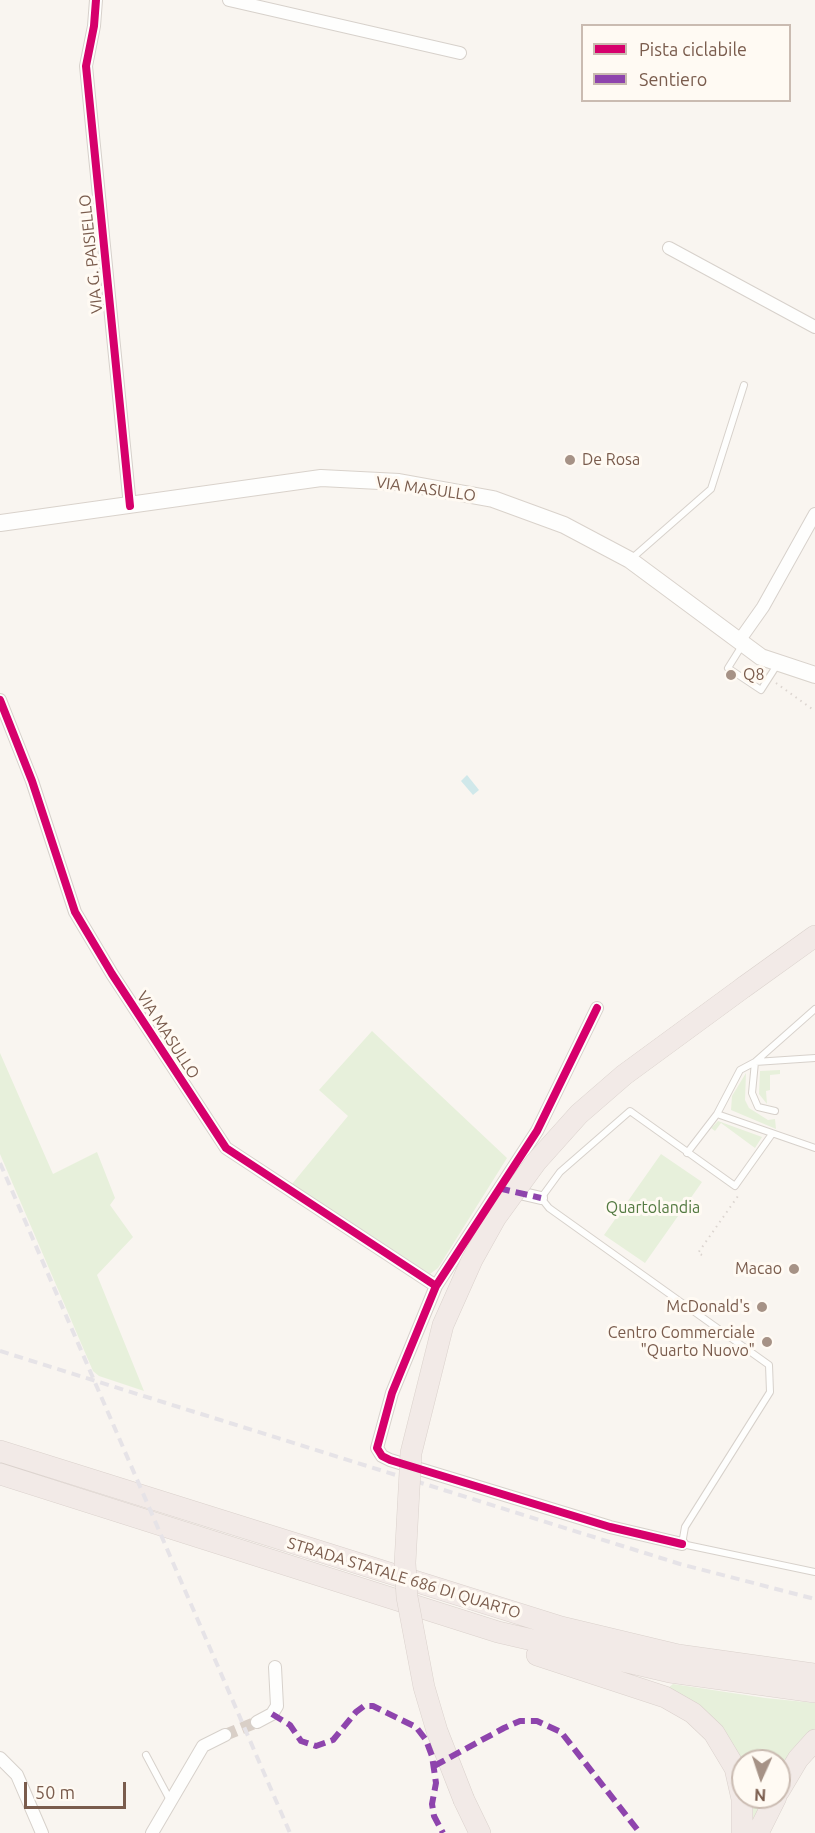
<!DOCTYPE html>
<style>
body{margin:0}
#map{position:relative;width:815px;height:1833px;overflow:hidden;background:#f9f5f0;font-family:Ubuntu,sans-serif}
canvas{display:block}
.legend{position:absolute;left:581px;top:24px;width:210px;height:78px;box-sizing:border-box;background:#fffaf3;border:2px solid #cabbb1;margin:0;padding:8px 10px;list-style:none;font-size:18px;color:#7a5c4d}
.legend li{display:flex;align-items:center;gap:12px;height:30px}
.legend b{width:30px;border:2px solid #cabbb1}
.north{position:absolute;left:731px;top:1749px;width:60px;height:60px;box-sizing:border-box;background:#fffaf3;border:2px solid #cabbb1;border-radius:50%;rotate:183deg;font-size:16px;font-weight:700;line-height:24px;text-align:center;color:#7a5c4d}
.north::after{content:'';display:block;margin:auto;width:21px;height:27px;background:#a69286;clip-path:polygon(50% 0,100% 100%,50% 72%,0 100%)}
.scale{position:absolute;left:24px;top:1782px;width:102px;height:27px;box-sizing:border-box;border:3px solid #7a5c4d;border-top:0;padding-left:8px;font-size:18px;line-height:21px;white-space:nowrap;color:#7a5c4d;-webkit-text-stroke:4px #fffaf3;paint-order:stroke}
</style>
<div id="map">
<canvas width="815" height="1833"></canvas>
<ul class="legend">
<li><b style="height:8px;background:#d6006c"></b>Pista ciclabile</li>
<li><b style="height:8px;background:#8e44ad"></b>Sentiero</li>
</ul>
<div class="north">N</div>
<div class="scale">50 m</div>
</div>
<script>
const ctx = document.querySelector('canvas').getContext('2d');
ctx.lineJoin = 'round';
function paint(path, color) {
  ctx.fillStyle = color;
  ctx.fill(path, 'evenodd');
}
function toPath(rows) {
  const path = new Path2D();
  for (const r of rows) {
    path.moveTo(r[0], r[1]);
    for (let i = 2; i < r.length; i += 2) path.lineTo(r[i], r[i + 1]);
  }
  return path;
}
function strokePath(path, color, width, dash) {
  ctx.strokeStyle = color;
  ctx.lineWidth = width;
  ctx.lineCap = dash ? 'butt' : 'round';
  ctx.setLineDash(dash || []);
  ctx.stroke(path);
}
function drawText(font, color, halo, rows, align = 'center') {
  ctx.font = font + ' Ubuntu,sans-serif';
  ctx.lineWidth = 6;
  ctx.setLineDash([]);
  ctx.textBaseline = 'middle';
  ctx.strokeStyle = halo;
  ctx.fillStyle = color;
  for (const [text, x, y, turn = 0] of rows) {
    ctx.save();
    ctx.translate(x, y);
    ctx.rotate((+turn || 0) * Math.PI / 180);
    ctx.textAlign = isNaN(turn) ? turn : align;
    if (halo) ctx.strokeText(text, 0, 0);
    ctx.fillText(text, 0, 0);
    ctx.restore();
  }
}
paint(toPath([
 [372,1031,507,1158,438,1268,430,1274,292,1184,348,1116,319,1090],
 [0,1053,53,1174,97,1152,115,1198,110,1205,133,1237,97,1275,144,1391,99,1376,93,1371,0,1154],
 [780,1070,780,1074,770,1075,770,1090,766,1091,767,1104,759,1094,760,1071],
 [746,1073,745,1100,749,1108,768,1120,775,1119,776,1129,731,1110,732,1096],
 [718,1121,762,1137,755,1148,721,1123,715,1131,711,1128],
 [661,1154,702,1182,645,1263,604,1235],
 [673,1684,765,1698,815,1703,815,1731,779,1778,779,1761,743,1761,668,1688],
 [749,1797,769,1797,752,1823]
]), '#e7f0db');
paint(toPath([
 [467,775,479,790,473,795,461,781]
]), '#d0e8ea');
strokePath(toPath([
 [225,1735,257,1722]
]), '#d9cfc7', 12, [12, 6]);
const lane = toPath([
 [630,560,711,489,744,385],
 [743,644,728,668,761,690,777,665],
 [815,1058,755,1062,740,1070,717,1114,815,1148],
 [775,1111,758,1107,752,1093,755,1062,815,1009],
 [772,1134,735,1186,630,1111,560,1172,541,1198,549,1208,769,1365,770,1392,685,1527,682,1544,815,1572],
 [687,1153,717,1114],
 [146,1755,170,1800]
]);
const street = toPath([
 [96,0,94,26,86,66,130,506],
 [229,0,460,53],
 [669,248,815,327],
 [739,641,763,607,815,514],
 [0,700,32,781,75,912,112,974,226,1148,436,1286],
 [597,1008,537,1131,436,1286,392,1393,377,1448,382,1456,390,1460,610,1527,682,1544],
 [511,1191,541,1198],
 [257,1722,272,1714,277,1706,275,1667],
 [0,1758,17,1775,42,1833],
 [152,1833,203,1746,225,1735]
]);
const secondary = toPath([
 [0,523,321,478,399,482,493,499,564,525,630,560,761,657,815,675]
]);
const highway = toPath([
 [744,987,815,936],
 [0,1451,561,1627,678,1655,815,1674],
 [0,1474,498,1632,670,1672,815,1692],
 [537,1655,665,1697,693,1713,714,1733,735,1768,742,1799,742,1833],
 [779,1791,798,1759,815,1740],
 [464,1800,480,1833],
 [758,1833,776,1797]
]);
strokePath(lane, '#d7d1cb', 8);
strokePath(street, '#d7d1cb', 14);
strokePath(secondary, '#d9d2cb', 18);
strokePath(highway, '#dad1cc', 22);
strokePath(toPath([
 [776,683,815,711],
 [702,1255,698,1253,738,1196]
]), '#dcd5d0', 2, [1.5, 4.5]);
strokePath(lane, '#fefefd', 6);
strokePath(street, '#fefefd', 12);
strokePath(secondary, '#fefefd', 16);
strokePath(highway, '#f2eae7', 21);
strokePath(toPath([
 [0,1163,290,1833],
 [0,1351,680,1564,815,1599]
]), '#e6e3e7', 4, [9, 6]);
const highwayBridge = toPath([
 [464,1800,437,1731,424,1687,407,1597,405,1563,411,1453,443,1325,472,1260,496,1217,536,1162,579,1114,624,1075,744,987]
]);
strokePath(highwayBridge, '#dad1cc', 22, []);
strokePath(highwayBridge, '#f2eae7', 21);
strokePath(toPath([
 [498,1188,541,1198],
 [272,1714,290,1725,301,1741,316,1746,333,1740,356,1712,364,1706,373,1706,416,1727,426,1740,432,1756,436,1783,432,1804,434,1816,443,1833],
 [434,1766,504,1728,520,1721,537,1721,561,1732,640,1833]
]), '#8e44ad', 6, [12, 6]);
strokePath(toPath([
 [96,0,94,26,86,66,130,506],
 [0,700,32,781,75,912,112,974,226,1148,436,1286],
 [597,1008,537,1131,436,1286,392,1393,377,1448,382,1456,390,1460,610,1527,682,1544]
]), '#d6006c', 8);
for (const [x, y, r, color] of [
 [570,460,6,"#a69286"],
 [731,675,6,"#a69286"],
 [794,1269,6,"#a69286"],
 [762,1307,6,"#a69286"],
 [767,1342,6,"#a69286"]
]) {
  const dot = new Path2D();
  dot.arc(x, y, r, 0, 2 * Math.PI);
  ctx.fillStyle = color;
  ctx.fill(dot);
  strokePath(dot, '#fffaf3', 2);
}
drawText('16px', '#7a5c4d', '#fffaf3', [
 ["VIA G. PAISIELLO",91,254,-96],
 ["VIA MASULLO",426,489,8],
 ["VIA MASULLO",168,1035,57],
 ["STRADA STATALE 686 DI QUARTO",404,1578,17]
]);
drawText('16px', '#7a5c4d', '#fffaf3', [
 ["De Rosa",582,460,"left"],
 ["Q8",743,675,"left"],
 ["Macao",782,1269],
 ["McDonald's",750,1307],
 ["Centro Commerciale",755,1333],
 ["\"Quarto Nuovo\"",755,1351]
], 'right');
drawText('16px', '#537a41', '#fffaf3', [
 ["Quartolandia",653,1208]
]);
</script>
